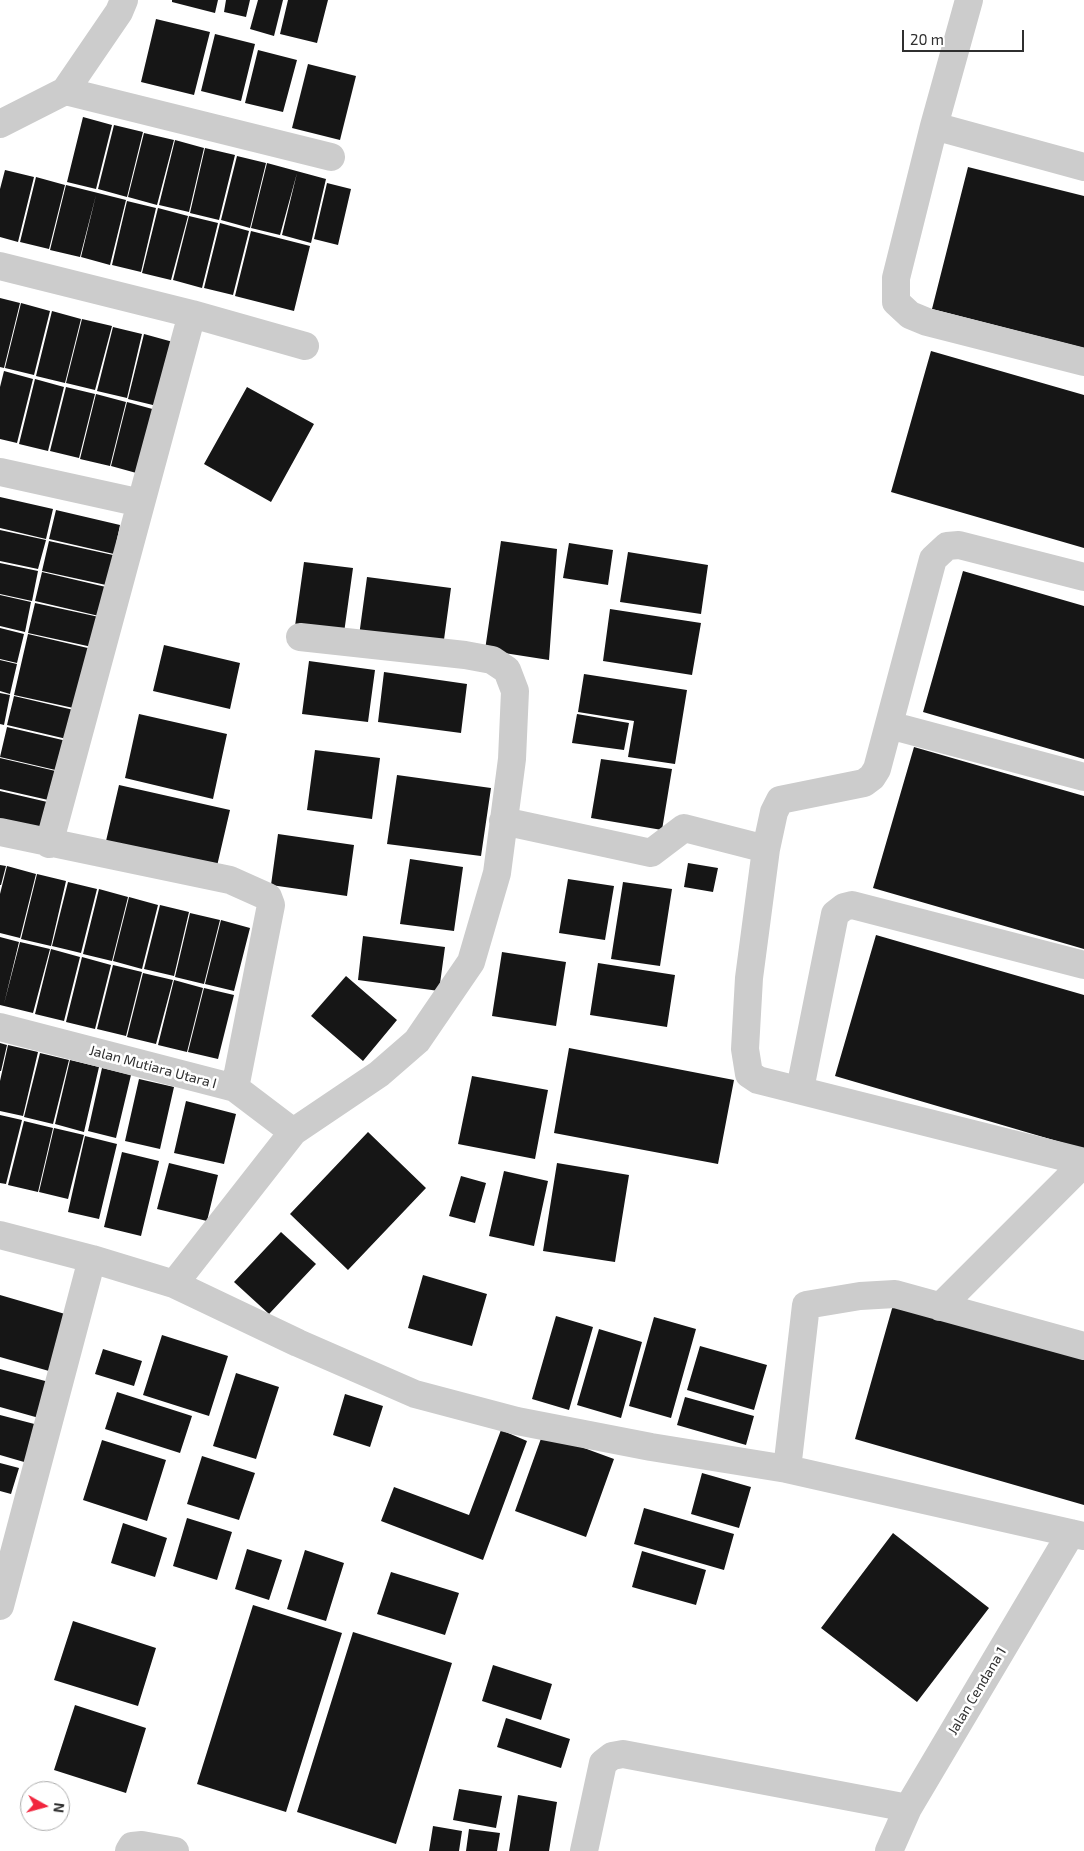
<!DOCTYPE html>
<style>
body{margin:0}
#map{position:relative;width:1084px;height:1851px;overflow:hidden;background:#fff;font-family:"Exo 2",sans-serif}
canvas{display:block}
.north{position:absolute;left:20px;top:1781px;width:50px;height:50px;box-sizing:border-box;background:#fff;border:1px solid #acacac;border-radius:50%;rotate:97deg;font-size:14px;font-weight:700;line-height:20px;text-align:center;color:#2f2f2f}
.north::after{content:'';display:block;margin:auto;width:18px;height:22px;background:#f1263e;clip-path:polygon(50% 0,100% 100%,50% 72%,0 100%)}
.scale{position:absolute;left:902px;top:30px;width:122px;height:22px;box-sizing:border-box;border:2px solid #2f2f2f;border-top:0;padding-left:6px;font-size:15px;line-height:18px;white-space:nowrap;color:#2f2f2f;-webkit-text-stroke:4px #fff;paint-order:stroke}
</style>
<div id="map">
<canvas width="1084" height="1851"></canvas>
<div class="north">N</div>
<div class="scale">20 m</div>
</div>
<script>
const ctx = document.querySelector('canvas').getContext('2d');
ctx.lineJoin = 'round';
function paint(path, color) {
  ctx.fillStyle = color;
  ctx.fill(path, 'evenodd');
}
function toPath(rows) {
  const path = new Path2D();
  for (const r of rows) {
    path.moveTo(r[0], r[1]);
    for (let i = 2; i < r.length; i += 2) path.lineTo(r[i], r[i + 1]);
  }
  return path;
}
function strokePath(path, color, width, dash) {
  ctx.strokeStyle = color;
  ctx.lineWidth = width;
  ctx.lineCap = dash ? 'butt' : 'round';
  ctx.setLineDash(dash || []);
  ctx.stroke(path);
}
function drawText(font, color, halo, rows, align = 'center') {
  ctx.font = font + ' "Exo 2",sans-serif';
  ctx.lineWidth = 5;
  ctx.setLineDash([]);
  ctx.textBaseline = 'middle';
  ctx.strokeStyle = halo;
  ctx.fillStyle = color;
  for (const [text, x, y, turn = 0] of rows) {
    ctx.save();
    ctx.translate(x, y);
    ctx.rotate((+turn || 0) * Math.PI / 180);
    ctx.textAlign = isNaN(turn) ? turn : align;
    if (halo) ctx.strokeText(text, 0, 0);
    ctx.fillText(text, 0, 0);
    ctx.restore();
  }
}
paint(toPath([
 [172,0,218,0,215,13,172,2],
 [226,0,250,0,246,17,224,12],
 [258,0,283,0,274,36,250,29],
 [288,0,328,0,317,43,280,34],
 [156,19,210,32,194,95,141,82],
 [215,34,255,44,241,101,201,91],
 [258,50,297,60,283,112,245,103],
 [308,64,356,76,340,140,292,128],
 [83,117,112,125,96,189,67,182],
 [114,125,143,132,127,197,98,189],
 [144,133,174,140,157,205,128,197],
 [175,140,204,148,189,212,159,205],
 [205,148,235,155,219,220,190,213],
 [237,156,266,163,250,228,221,220],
 [267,163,326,179,311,243,282,235,297,173,280,235,251,228],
 [968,167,1084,196,1084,348,932,309],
 [5,170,34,177,18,242,0,237,0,189],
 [36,177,65,185,49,249,20,242],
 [327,183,351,189,338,245,314,239],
 [66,185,126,200,110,265,81,257,96,195,80,257,50,250],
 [127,201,156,208,141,272,112,265],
 [158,208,188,216,171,280,142,273],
 [189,216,218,223,202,288,173,280],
 [220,223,249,231,233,295,204,288],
 [251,231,310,246,294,311,235,296],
 [0,298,20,303,4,368,0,367],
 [21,303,50,311,34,375,5,368],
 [52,311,81,319,65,383,36,376],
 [82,319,112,326,95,390,66,383],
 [113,327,142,334,127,398,97,391],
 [144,334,173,342,157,406,128,399],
 [931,351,1084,395,1084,548,891,492],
 [4,371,33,379,17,443,0,439,0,387],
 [35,379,64,387,48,451,19,444],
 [66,387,95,394,79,458,50,451],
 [247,387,314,424,271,502,204,464],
 [96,394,126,402,110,466,80,459],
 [127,402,156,410,140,474,111,466],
 [0,497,53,509,46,539,0,528],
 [56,510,120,525,114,554,49,539],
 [0,530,46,540,38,569,0,561],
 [49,541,113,555,106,585,42,571],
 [501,541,557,549,549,660,485,650],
 [569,543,613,550,608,585,563,578],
 [628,552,708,565,701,614,620,602],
 [304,562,353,568,344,633,295,626],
 [0,563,38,571,32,601,0,594],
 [963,571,1084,606,1084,759,923,712],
 [42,572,106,587,99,616,35,601],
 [367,577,451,588,443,647,359,636],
 [0,595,31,602,25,632,0,626],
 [35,603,99,617,92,647,28,633],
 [610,609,701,623,692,675,603,661],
 [0,628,24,634,17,663,0,659],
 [28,634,92,649,78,709,14,695],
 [164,645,240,663,230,709,153,691],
 [0,660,17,664,10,694,0,691],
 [309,661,375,670,368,722,302,714],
 [384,672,467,684,461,733,378,722],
 [584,674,687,690,675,764,628,757,634,721,578,712],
 [0,693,10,695,4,725,0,724],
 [14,696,78,711,71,740,7,725],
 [139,714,227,734,213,799,125,778],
 [577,714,629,723,624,750,572,743],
 [7,727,71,742,64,772,0,757],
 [914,747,1084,796,1084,949,873,888],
 [315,750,380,758,372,819,307,810],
 [0,758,64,773,57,802,0,789],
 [601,759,672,769,662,830,591,818],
 [397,775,491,788,481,856,387,844],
 [119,785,230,810,217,866,106,841],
 [0,791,56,804,50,834,0,822],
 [278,834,354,845,347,896,271,885],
 [410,859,463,867,454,931,400,924],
 [688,863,718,868,713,892,684,887],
 [0,865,6,866,1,885,0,885],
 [7,866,36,874,20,938,0,933,0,894],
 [37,874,66,881,51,946,21,939],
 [568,879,614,886,605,940,559,933],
 [68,882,97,889,81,953,52,946],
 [623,882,672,889,660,966,611,959],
 [99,889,128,897,112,961,83,954],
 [129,897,158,905,142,969,113,961],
 [160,905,189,912,174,976,144,969],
 [190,913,220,920,204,984,175,977],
 [221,920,250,928,234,991,205,984],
 [876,935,1084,995,1084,1149,835,1076],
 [363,936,445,947,439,991,358,980],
 [0,937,19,942,4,1004,20,942,50,949,33,1013,0,1005],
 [51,949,80,957,64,1021,35,1014],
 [502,952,566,962,556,1026,492,1016],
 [82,957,111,965,95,1029,66,1022],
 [598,963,675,975,667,1027,590,1015],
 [113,965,142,972,126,1036,97,1029],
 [143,973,173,980,156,1044,127,1037],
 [346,976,397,1020,363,1061,311,1016],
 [174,980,203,988,187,1052,158,1045],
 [204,988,234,995,218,1059,188,1052],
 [0,1043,7,1045,1,1071,0,1071],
 [8,1045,38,1052,23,1116,0,1111,0,1081],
 [569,1048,734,1080,718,1164,554,1133],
 [40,1053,69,1060,53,1124,24,1117],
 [70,1060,99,1067,84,1132,55,1124],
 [102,1068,131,1075,116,1138,88,1131],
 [472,1076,548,1090,535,1159,458,1144],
 [139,1079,174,1087,160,1149,125,1141],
 [186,1101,236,1114,224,1164,174,1153],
 [0,1115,22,1120,6,1184,0,1183],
 [24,1121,53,1128,38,1192,8,1185],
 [54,1128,84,1135,68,1199,39,1192],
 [368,1132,426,1188,348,1270,290,1214],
 [85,1136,117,1144,99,1219,68,1212],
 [122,1152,159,1161,141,1236,104,1227],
 [169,1163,218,1175,207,1221,157,1209],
 [557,1163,629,1175,615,1262,543,1251],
 [504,1171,548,1181,534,1246,489,1236],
 [461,1176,486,1183,475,1223,449,1216],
 [281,1232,316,1264,269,1314,234,1282],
 [423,1275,487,1294,472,1346,408,1328],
 [0,1295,65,1314,49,1371,0,1357],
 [895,1298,1084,1352,1084,1505,855,1439],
 [556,1316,593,1327,569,1410,532,1399],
 [654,1317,696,1329,671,1418,629,1406],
 [599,1329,642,1342,621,1418,577,1405],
 [162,1335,228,1356,209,1416,143,1395],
 [700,1346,767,1365,754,1410,687,1390],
 [103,1349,142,1361,134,1386,95,1374],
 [0,1369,49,1382,39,1418,0,1407],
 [236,1373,279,1387,256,1459,213,1446],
 [117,1392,192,1416,180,1453,105,1429],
 [345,1394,383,1406,370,1447,333,1435],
 [685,1397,754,1416,746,1445,677,1425],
 [0,1415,42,1426,31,1464,0,1455],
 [501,1430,527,1441,483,1560,381,1521,394,1487,469,1515],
 [543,1433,614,1459,586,1537,515,1511],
 [102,1440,166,1460,147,1521,83,1500],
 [202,1456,255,1473,239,1520,187,1504],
 [0,1463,19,1468,11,1494,0,1491],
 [702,1473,751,1487,739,1528,691,1514],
 [644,1508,734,1534,724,1570,634,1544],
 [187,1518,232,1532,217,1580,173,1566],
 [123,1523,167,1538,155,1577,111,1563],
 [893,1533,989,1608,917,1702,821,1628],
 [247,1549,282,1560,269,1600,235,1589],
 [305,1550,344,1563,326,1621,287,1609],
 [642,1551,706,1570,696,1605,632,1587],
 [391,1572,459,1593,445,1635,377,1614],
 [253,1605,342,1633,286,1812,197,1784],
 [73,1621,156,1648,138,1706,54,1680],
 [353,1632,452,1663,396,1844,297,1812],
 [493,1665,552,1684,541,1720,482,1701],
 [75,1705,146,1728,126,1793,54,1770],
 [506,1718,570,1739,561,1768,497,1747],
 [459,1789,502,1796,496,1828,453,1820],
 [518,1795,557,1802,549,1851,509,1851],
 [433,1826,462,1831,459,1851,429,1851],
 [469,1829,500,1833,497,1851,466,1851]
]), '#161616');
strokePath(toPath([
 [969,0,934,126,896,278,896,302,910,315,927,322,1084,362],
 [65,91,331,157],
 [0,124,65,91,119,12,124,0],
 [934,126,1084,167],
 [0,266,192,314,305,346],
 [0,472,141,503],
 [1084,577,959,545,947,546,933,559,877,769,872,777,864,783,780,800,774,812,766,849,749,978,745,1049,749,1074,758,1080,1084,1162],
 [889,725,1084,777],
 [503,821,651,853,684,828,766,849],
 [0,832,230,880,268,897,271,905,235,1088],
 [49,844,192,314],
 [0,1027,235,1088,293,1132],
 [800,1089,835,914,844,907,852,905,1084,965],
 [0,1235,92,1259,174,1284,298,1343,415,1394,517,1421,651,1447,787,1469,1084,1536],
 [174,1284,293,1132,379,1074,417,1041,471,962,497,873,512,759,515,691,507,670,492,660,465,655,300,637],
 [940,1307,1084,1163],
 [787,1469,806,1305,860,1296,895,1294,1084,1346],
 [0,1606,92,1259],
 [129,1851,132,1846,142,1845,175,1851],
 [584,1851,603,1763,612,1756,623,1754,908,1808],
 [889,1851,908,1808,1071,1533]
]), '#ccc', 28);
drawText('14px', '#2f2f2f', '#fff', [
 ["Jalan Mutiara Utara I",153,1067,15],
 ["Jalan Cendana 1",977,1691,-59]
]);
</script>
